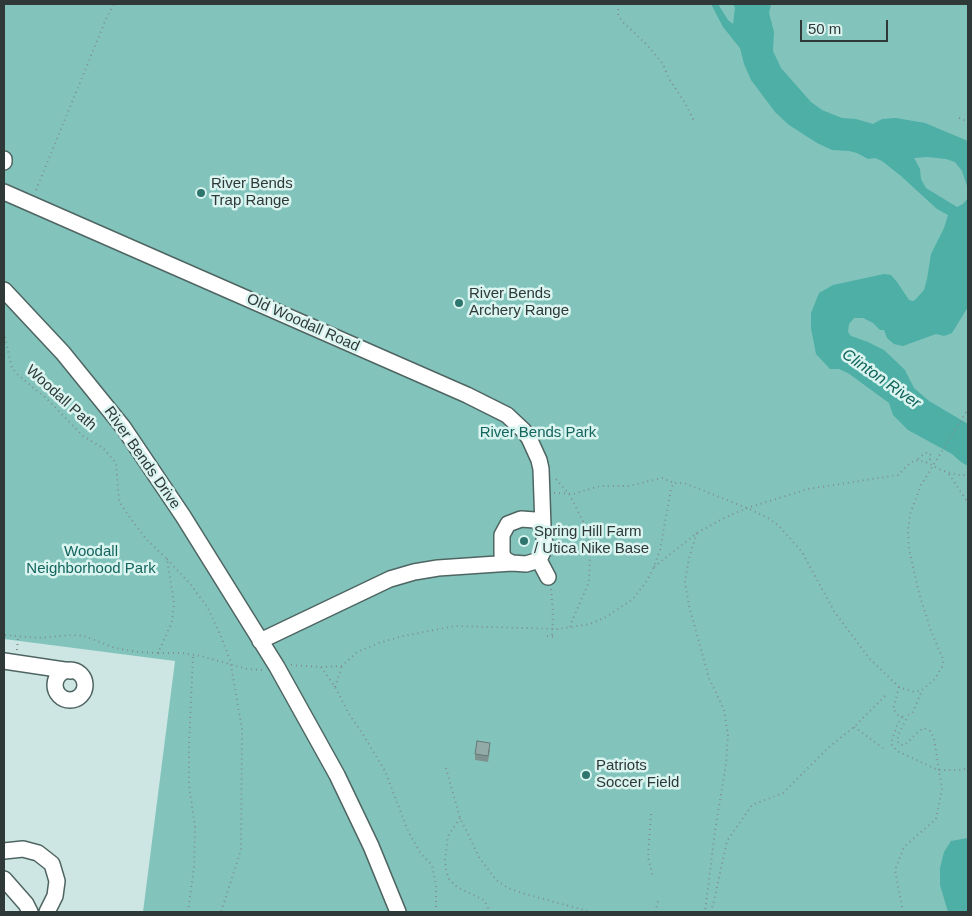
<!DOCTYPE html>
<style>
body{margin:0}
#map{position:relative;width:972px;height:916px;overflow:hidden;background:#cde6e3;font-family:Arial,sans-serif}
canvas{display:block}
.frame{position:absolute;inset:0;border:5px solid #2f3938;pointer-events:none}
.scale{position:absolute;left:800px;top:20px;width:88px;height:22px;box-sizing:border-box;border:2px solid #2f3938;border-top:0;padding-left:6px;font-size:15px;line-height:18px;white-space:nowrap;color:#2f3938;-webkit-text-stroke:4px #daf4f0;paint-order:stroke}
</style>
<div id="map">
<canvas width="972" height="916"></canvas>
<div class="frame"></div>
<div class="scale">50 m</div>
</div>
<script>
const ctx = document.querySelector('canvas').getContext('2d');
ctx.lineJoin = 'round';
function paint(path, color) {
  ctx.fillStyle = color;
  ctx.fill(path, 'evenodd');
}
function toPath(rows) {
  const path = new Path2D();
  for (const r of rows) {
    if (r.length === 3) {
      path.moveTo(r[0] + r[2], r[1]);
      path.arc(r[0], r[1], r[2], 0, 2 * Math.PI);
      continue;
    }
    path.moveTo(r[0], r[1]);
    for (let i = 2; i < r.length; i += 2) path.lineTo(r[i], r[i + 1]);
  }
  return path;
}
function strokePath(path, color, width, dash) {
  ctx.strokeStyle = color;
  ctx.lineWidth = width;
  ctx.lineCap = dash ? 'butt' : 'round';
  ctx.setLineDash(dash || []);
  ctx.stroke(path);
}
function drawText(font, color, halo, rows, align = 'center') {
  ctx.font = font + ' Arial,sans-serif';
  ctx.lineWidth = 5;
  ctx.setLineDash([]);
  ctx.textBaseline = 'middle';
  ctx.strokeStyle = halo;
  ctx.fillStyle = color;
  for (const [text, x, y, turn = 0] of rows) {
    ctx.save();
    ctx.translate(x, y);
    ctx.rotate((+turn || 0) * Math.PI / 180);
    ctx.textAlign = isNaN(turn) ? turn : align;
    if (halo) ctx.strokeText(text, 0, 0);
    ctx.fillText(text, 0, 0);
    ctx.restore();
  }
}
paint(toPath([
 [4,4,968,4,968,912,143,912,175,661,4,639]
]), '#82c4bc');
paint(toPath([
 [711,4,718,4,728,20,733,24,735,8,733,4,771,4,769,13,774,32,773,51,781,68,811,102,822,110,842,118,856,119,873,124,882,119,896,118,925,123,968,141,968,307,952,333,944,336,936,334,903,346,894,344,887,338,884,330,880,330,873,323,863,318,854,318,849,324,848,332,851,336,868,342,884,350,905,370,914,388,929,401,968,424,968,466,961,462,952,454,908,430,893,415,889,403,848,373,839,369,830,369,816,354,811,328,811,313,819,293,833,285,884,274,891,275,897,282,909,300,913,301,915,300,924,290,927,279,931,254,944,228,948,215,937,209,901,176,882,161,875,158,868,159,857,153,849,151,832,150,817,143,789,125,775,112,751,80,744,64,740,48,723,27],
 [927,157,946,159,955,162,962,171,968,189,968,198,963,204,957,207,926,188,921,179,920,169,914,158],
 [968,838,968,912,948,912,940,885,940,868,944,852,951,841]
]), '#4dafa5');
const minor = toPath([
 [4,159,4,162],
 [4,192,467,395,507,415,523,430,529,438,539,460,541,469,543,527],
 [4,290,63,353,123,427,183,516,277,667,337,775,371,846,398,912],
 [521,519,535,520,543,527,545,547,539,560,526,564,512,563,506,560,502,555,502,535,508,524,521,519],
 [539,560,548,577],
 [260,641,390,579,414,572,438,568,512,563],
 [4,661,71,671],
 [70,685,15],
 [4,851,23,849,38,853,52,864,57,881,55,896,47,912],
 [4,879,26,904,30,912]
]);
strokePath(minor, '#4f6562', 18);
strokePath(toPath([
 [618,4,618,14,621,20,648,46,663,64,668,77,685,103,694,121],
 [959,118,968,122],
 [36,190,106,19,114,4],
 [4,332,10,360,12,368,17,374,47,399,83,436,103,448,116,463,119,501,128,515,147,540,167,559,174,603,172,622,158,653,138,652,115,648,84,636,72,635,38,638,4,635],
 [918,459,925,453,929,453,931,455,930,459,926,463],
 [949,474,968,503],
 [556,479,569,494,586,527,590,557,589,582,569,628],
 [554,493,573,494,600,486,629,486,662,478,674,483],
 [697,533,689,558,685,582,689,606,709,678,724,710,728,735,726,764,715,831,705,912],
 [167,559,191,585,208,608,222,639,230,660,242,729,241,850,221,912],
 [654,567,697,533,724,518,747,508,808,489,898,475,909,464,915,460,926,462,941,470,958,475,968,475],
 [551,589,553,613,552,637],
 [547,636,557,637],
 [17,650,18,637],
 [158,653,182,653,201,656,247,669,262,670],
 [291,665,321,667,342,666,357,652,379,643,403,636,455,626,559,629,590,624,606,617,633,599,646,582,654,567,660,550,671,489,674,483,684,483,747,508,768,518,778,525,802,552,834,611,869,658,899,687,914,692,922,690,935,679,943,665,943,659,931,631,919,593,909,549,908,531,910,514,921,485,968,409],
 [321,667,335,687,349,714,364,736,385,771,408,831,421,854,432,865,436,886,436,912],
 [335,687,342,666],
 [899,687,893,709,898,715,904,717],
 [908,715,913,712,922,690],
 [902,717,897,725,891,744,897,751,938,770,961,770,968,768],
 [854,727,883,748],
 [446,768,460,818,479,857,496,880,508,888,522,893,591,912],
 [651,814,648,857,653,877],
 [460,818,448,836,445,859,446,870,449,879,457,887,484,900,490,912],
 [188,912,194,867,195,827,189,785,189,745,193,655],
 [655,912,658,901],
 [710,912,713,905,727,841,752,805,783,793,828,748,854,727,887,694],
 [903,912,895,870,904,847,936,819,942,789,934,738,930,731,924,728,918,732,905,745,901,745,897,741,899,733,908,716]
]), '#7e908e', 2, [1, 4]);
strokePath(minor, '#fff', 15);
paint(toPath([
 [490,749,488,762,475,760,475,754]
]), '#7e9390');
const building = toPath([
 [477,741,490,743,488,756,475,754,477,741]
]);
paint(building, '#93aba8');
strokePath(building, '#677876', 1);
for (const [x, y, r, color] of [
 [201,193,5,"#2d756d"],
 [459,303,5,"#2d756d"],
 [524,541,5,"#2d756d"],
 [586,775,5,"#2d756d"]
]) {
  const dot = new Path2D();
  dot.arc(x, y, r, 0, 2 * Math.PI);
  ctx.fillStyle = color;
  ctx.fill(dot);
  strokePath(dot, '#daf4f0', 2);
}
drawText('15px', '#2f3938', '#daf4f0', [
 ["River Bends",211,184],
 ["Trap Range",211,201],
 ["River Bends",469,294],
 ["Archery Range",469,311],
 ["Spring Hill Farm",534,532],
 ["/ Utica Nike Base",534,549],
 ["Patriots",596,766],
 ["Soccer Field",596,783]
], 'left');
drawText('15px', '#2f3938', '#daf4f0', [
 ["Old Woodall Road",303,323,24],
 ["Woodall Path",61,398,42],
 ["River Bends Drive",142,458,55]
]);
drawText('15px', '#14655e', '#daf4f0', [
 ["River Bends Park",538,433],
 ["Woodall",91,552],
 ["Neighborhood Park",91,569]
]);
drawText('italic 16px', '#11635c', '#daf4f0', [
 ["Clinton River",881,379,35]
]);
</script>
